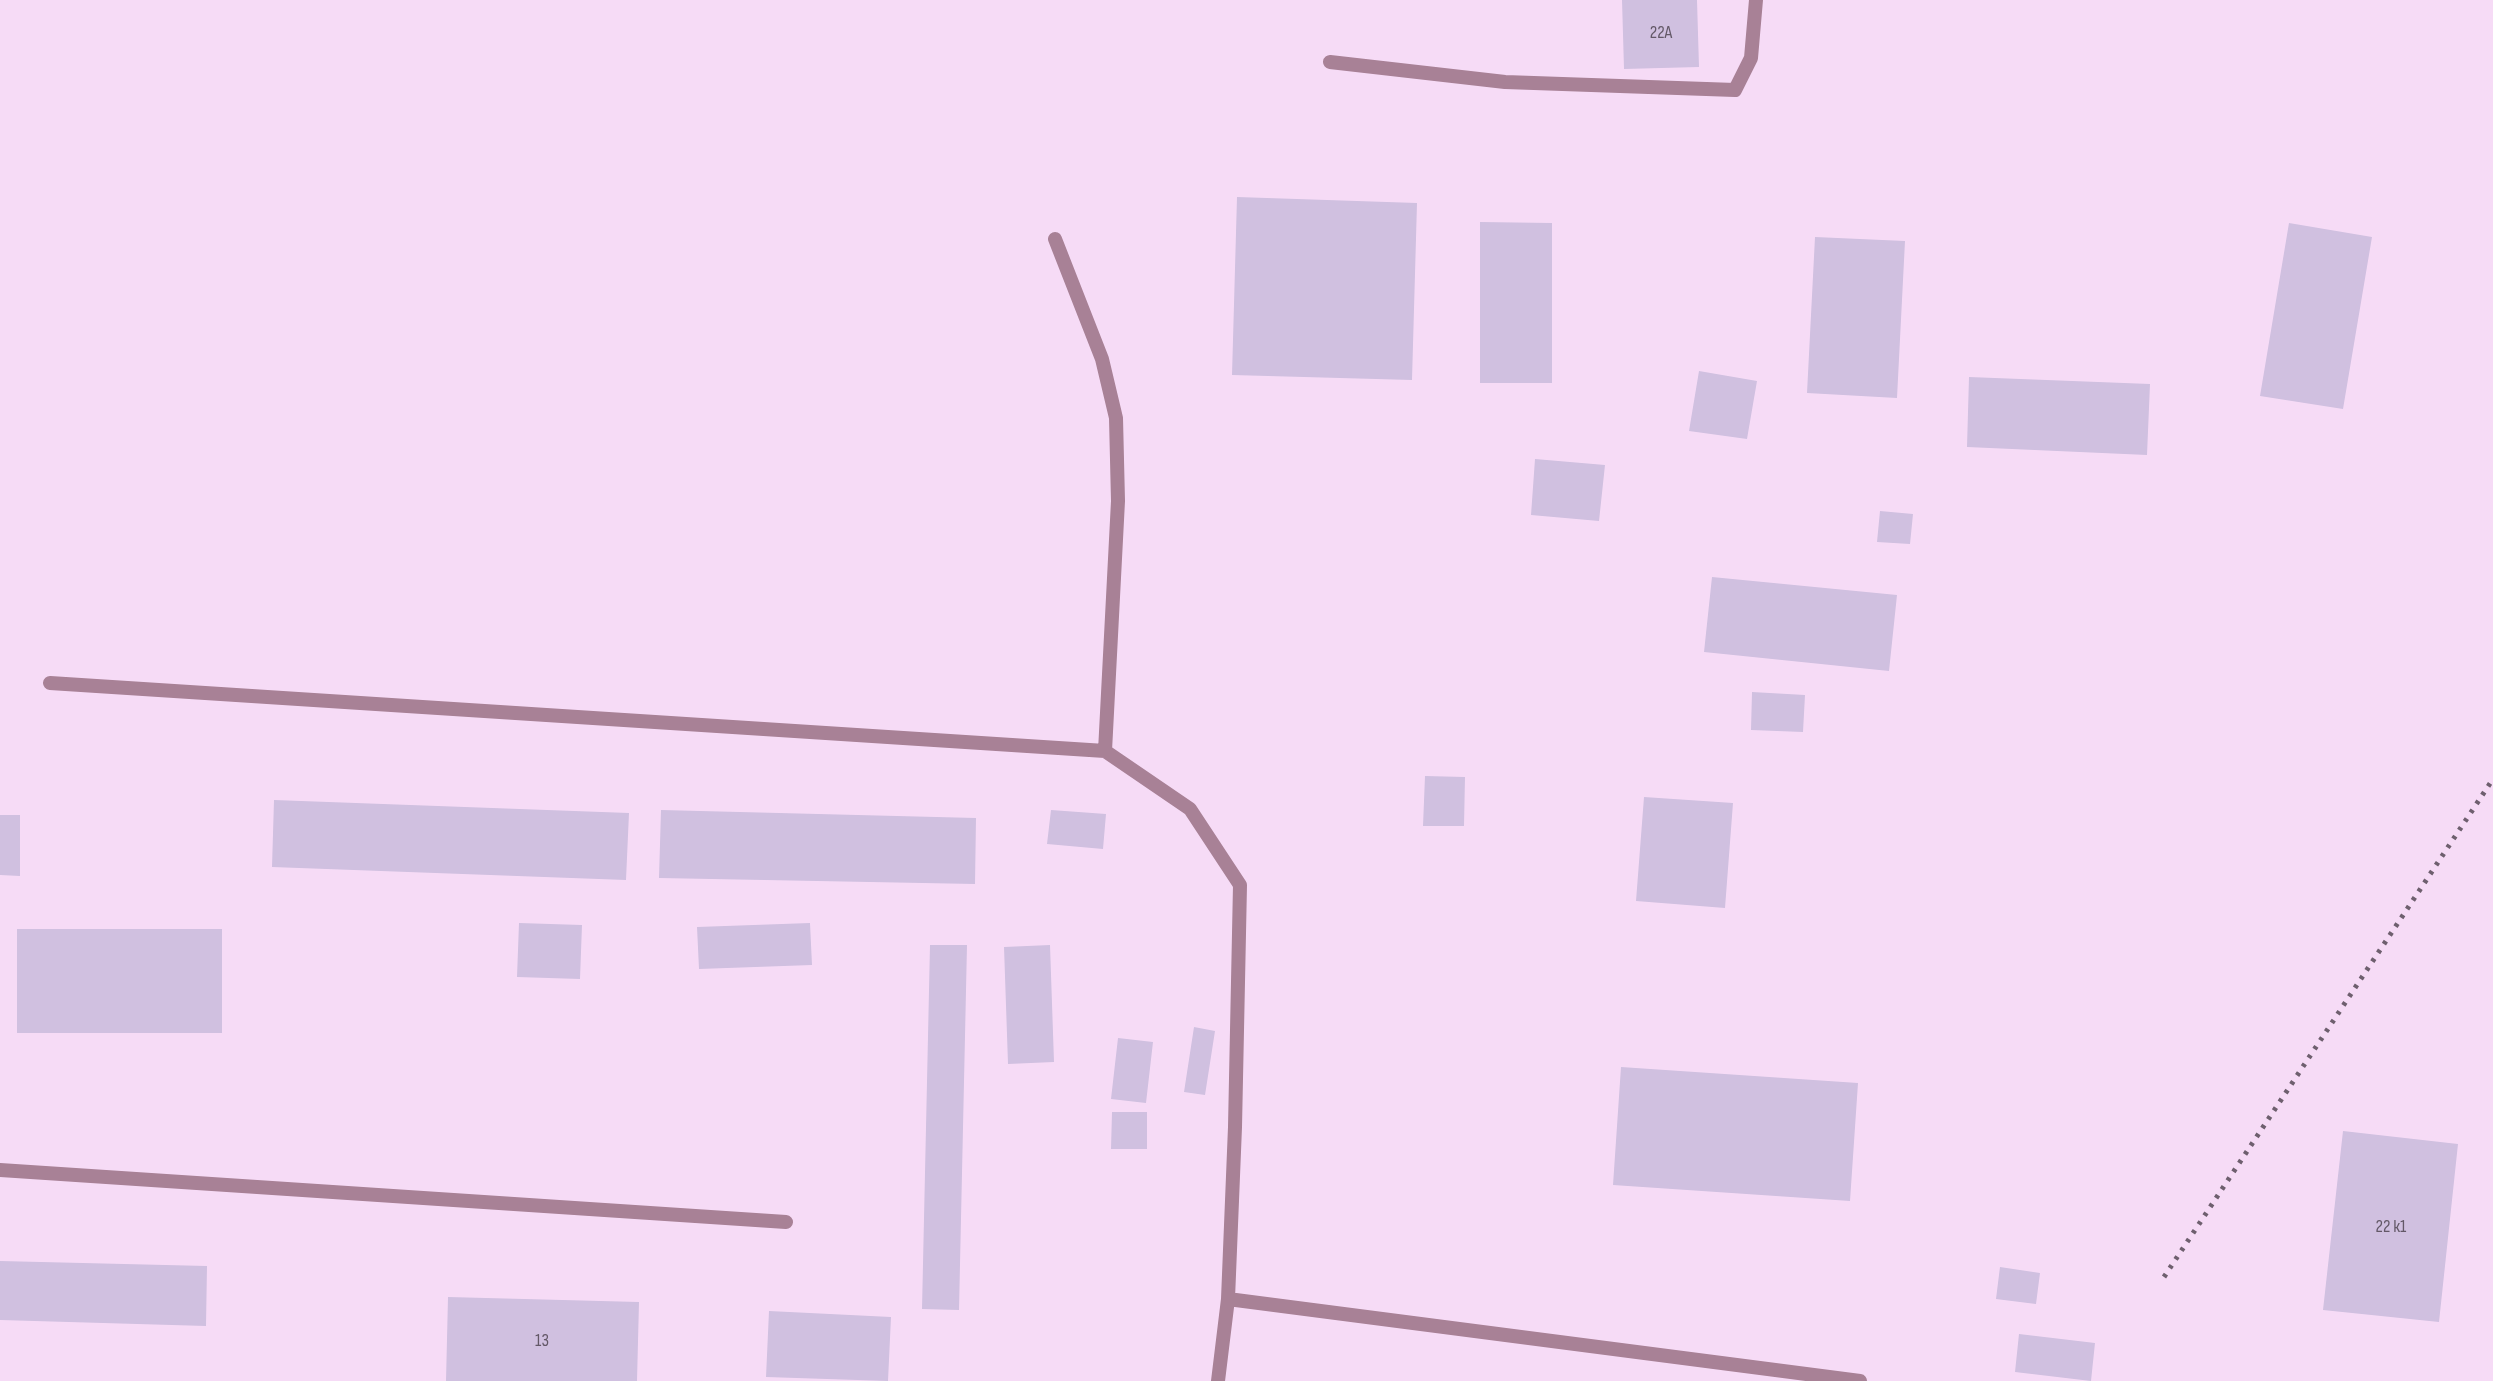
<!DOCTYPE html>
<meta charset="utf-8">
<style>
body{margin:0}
canvas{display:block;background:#f6dbf6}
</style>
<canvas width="2493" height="1381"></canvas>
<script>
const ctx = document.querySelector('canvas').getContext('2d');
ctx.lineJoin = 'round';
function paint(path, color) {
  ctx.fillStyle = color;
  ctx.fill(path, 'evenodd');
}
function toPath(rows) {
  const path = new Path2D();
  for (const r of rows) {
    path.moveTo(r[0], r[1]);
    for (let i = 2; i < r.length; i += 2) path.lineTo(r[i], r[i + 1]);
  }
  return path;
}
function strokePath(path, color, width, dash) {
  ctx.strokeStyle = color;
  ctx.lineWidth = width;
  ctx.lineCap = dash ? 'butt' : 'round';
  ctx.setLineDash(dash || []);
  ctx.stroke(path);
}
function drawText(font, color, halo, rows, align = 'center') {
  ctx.font = font + ' "Sofia Sans Condensed",sans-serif';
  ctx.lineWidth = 5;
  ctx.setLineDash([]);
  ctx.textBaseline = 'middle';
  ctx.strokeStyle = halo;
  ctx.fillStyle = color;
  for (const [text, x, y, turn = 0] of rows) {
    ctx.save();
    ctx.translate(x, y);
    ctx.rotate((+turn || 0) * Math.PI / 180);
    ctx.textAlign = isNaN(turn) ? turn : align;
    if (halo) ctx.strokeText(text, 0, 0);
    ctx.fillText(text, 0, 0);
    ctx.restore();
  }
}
paint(toPath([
 [1622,0,1697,0,1699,67,1624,69],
 [1237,197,1417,203,1412,380,1232,375],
 [1480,222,1552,223,1552,383,1480,383],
 [2289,223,2372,237,2343,409,2260,396],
 [1815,237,1905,241,1897,398,1807,393],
 [1699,371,1757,381,1747,439,1689,431],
 [1969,377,2150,384,2147,455,1967,447],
 [1535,459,1605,465,1599,521,1531,515],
 [1880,511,1913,514,1910,544,1877,542],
 [1712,577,1897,595,1889,671,1704,652],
 [1752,692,1805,695,1803,732,1751,730],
 [1425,776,1465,777,1464,826,1423,826],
 [1644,797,1733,803,1725,908,1636,901],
 [274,800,629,813,626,880,272,867],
 [661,810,976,818,975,884,659,878],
 [1051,810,1106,814,1103,849,1047,844],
 [0,815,20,815,20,876,0,875],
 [519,923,582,925,580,979,517,977],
 [810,923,812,965,699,969,697,927],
 [17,929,222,929,222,1033,17,1033],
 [930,945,967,945,959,1310,922,1309],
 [1050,945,1054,1062,1008,1064,1004,947],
 [1194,1027,1215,1031,1205,1095,1184,1092],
 [1118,1038,1153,1042,1146,1103,1111,1099],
 [1621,1067,1858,1083,1850,1201,1613,1185],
 [1112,1112,1147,1112,1147,1149,1111,1149],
 [2343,1131,2458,1144,2439,1322,2323,1310],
 [0,1261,207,1266,206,1326,0,1320],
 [2000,1267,2040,1273,2036,1304,1996,1299],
 [448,1297,639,1302,637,1381,446,1381],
 [769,1311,891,1317,888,1381,766,1377],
 [2019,1334,2095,1343,2091,1381,2015,1372]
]), '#d0c0e0');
strokePath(toPath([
 [1330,62,1505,82,1735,90,1751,58,1756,0],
 [1055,239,1102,359,1116,418,1118,501,1105,751,1190,809,1240,885,1235,1127,1228,1299,1860,1381],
 [50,683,1105,751],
 [0,1170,786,1222],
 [1218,1381,1228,1299]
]), '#a88196', 14);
strokePath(toPath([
 [2164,1277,2493,779]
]), '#6e5f6e', 5, [3.5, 7]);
drawText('18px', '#635867', null, [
 ["22А",1661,33],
 ["22 к1",2391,1227],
 ["13",542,1341]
]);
</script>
